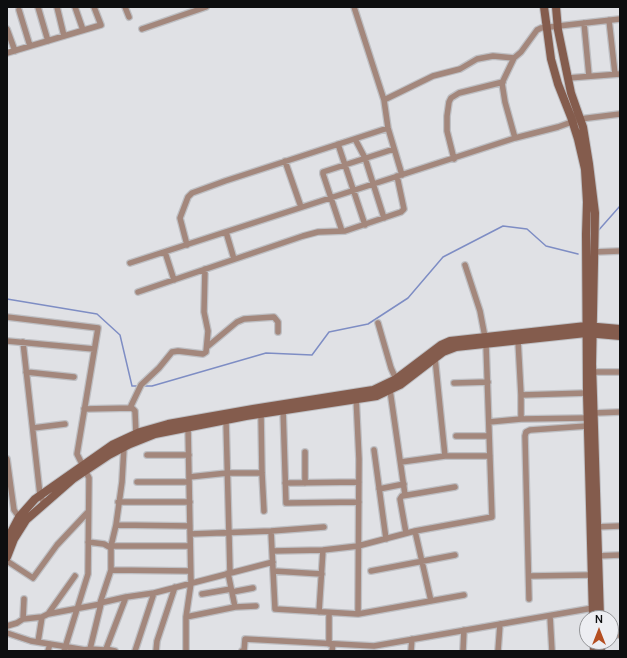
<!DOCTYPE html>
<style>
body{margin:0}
#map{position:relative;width:627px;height:658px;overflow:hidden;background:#e0e1e5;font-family:Manrope,sans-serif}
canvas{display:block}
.frame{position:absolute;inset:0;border:8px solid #0d0e0f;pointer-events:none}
.north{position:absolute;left:579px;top:610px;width:40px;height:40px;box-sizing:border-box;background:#edeef2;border:1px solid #939497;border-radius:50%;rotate:0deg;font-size:11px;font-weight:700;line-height:16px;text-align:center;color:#0d0e0f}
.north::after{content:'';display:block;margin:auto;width:14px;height:18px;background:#b44e21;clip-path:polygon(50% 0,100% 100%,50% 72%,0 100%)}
</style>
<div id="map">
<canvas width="627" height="658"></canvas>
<div class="frame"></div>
<div class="north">N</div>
</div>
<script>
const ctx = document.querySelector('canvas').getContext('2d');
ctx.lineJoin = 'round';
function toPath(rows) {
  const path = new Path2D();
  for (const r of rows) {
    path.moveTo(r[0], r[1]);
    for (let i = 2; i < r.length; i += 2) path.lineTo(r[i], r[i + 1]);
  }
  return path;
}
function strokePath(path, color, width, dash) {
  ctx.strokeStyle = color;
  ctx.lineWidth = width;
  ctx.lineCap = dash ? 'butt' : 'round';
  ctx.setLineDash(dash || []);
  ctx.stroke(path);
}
strokePath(toPath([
 [597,232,620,206],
 [7,299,97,314,120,335,132,386,138,386],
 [144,386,152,386,266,353,312,355,329,332,368,324,408,298,443,257,503,226,527,229,546,246,578,254]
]), '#7e8dc4', 1.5);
const street = toPath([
 [38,7,48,41],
 [57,7,64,36],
 [75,7,83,30],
 [125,7,129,17],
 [354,7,384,100,388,128,402,175],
 [19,10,30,46],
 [609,20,615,74],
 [584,23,589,76],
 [7,29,15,51],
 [142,29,206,7],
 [7,53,101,25,94,7],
 [514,58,502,83,505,102,515,138],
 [568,78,620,74],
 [384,100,433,76,460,69,477,59,493,56,514,58,521,52,537,30,541,28,620,19],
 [355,139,365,158,384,218],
 [338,144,365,225],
 [454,159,447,131,447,116,449,102,451,98,459,93,503,82],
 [285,161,301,207],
 [342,231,323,174,323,172,394,149],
 [226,232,234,259],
 [187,245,180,218,188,197,192,193,225,181,388,128],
 [165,252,174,280],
 [594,252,620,251],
 [130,263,515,138,558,127,580,119,620,114],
 [465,265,480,311,485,337],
 [138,292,303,236,318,232,345,231,401,212,404,209,397,176],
 [7,317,98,328,77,454,89,478,88,574,64,651],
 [378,323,391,368,396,379],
 [518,340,521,395,587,393],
 [7,341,94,349],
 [23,342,40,495,44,503],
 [207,347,237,322,244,319,274,317,278,322,278,332],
 [26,372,74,377],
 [592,372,620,372],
 [454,383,488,382],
 [390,390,405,495],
 [356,396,359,459,358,614],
 [130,408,141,385,159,368,172,352,178,351,203,354,206,352,208,331,204,312,205,269],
 [283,408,286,503,359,502],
 [84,409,132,408,135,411,136,434],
 [594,413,620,412],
 [261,414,262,473,264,511],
 [521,419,587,418],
 [226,420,230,573],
 [489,422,521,419,521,395],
 [33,428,65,424],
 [456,436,489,436],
 [124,447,122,482,116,525,190,526],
 [374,450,386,539],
 [305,452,305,483],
 [147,455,189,455],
 [445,456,490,456],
 [7,459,14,510,19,517],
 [401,462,445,456,435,358],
 [189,477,227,473,262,473],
 [137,482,189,482],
 [285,483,359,482],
 [379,489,404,484],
 [118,502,190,502],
 [594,527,620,526],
 [271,531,275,609,358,614,464,595],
 [415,531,431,601],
 [406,533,400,499,402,496,455,487],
 [190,534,271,531,324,527],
 [88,542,104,544,111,548,111,546,190,546],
 [272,551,323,550,358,546,415,531,492,517,486,344],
 [595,556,620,555],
 [7,561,33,578,57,545,88,512],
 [111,570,111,546,116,525],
 [273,571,322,574],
 [371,571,455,555],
 [529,576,592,575],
 [232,592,253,588],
 [202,594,231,589],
 [529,599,525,436,526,432,530,430,587,426],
 [100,603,111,570,190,571],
 [235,607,256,606],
 [319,612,323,550],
 [48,614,75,576],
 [550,616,552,651],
 [186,617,235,607,228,573],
 [23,619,24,599],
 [7,626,17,623,23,619,42,617,48,614,101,604,100,603,126,597,154,593,273,562],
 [7,633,31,641,62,646,85,650,90,649,104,650,106,649,115,651],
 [611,635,620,635],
 [38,642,42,617],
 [329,644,329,613],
 [90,649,101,604],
 [106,649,126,597],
 [48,651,50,644],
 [135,651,154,593],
 [156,651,157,641,175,587],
 [186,651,186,617,191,583,188,426],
 [242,651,244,651,245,639,374,646,593,608],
 [332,651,333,644],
 [411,651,412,639],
 [463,651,464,630],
 [498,651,500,624]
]);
const secondary = toPath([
 [544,7,551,59,558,84,571,117,578,139,585,169,587,202,586,234,587,393,593,618],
 [556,7,558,30,571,93,583,127,589,164,595,213,592,364,600,618],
 [7,540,19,517,35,499,112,445,140,432,168,424,253,409,373,390,396,379,441,345,450,341,586,326,620,329],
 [7,557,14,539,26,520,73,479,109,455,130,444,155,434,246,416,377,396,400,385,443,352,456,347,586,333,620,336],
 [594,642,594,651],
 [600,642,601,651]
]);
strokePath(street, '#bebfc3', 8);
strokePath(secondary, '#bebfc3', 10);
strokePath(street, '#a3877c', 5.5);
strokePath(secondary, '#845c4d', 8);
</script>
